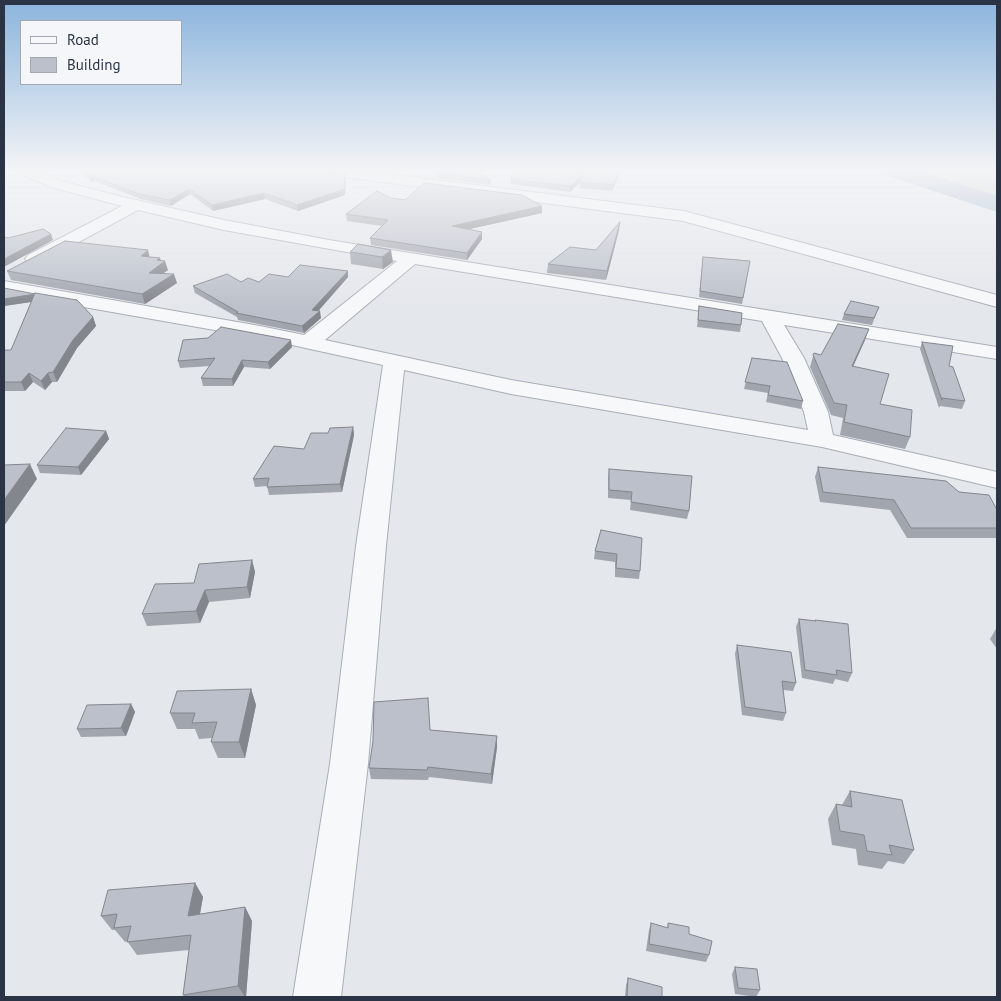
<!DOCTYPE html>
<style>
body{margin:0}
#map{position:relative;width:1001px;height:1001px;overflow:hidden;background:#e4e7ec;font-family:"PT Sans",sans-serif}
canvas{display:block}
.frame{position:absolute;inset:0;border:5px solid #2b3445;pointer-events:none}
.legend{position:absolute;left:20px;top:20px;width:162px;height:65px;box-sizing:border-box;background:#f4f6f9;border:1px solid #a4a8b1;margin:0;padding:6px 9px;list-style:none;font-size:15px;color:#2b3445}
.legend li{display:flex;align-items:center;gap:10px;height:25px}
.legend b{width:25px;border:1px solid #a4a8b1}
</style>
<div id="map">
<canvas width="1001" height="1001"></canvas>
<div class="frame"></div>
<ul class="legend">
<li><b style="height:6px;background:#f7f8fa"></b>Road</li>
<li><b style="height:14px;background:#bbc0ca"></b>Building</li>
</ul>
</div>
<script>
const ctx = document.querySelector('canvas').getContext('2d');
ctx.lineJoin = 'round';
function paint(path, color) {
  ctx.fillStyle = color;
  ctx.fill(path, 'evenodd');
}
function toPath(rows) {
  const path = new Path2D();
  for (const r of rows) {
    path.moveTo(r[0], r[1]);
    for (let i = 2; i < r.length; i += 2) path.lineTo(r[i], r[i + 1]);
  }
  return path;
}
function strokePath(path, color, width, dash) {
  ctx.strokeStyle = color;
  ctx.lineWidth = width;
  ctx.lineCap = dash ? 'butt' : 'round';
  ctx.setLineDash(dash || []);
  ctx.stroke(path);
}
paint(toPath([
 [910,169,997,169,997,198,914,171]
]), '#c9d6c5');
paint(toPath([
 [878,169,914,169,997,196,997,212,882,174,878,169]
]), '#9fb4cc');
const street = toPath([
 [14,169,33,169,61,181,123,197,224,220,329,240,997,347,997,359,784,325,804,358,828,412,833,435,997,472,997,488,822,447,511,394,404,370,386,546,368,764,341,997,293,997,330,764,356,546,383,365,260,338,4,293,4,281,260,326,304,335,397,261,224,230,138,210,40,263,34,264,28,263,25,259,28,255,122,206,51,187,16,172,14,169],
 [415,264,762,321,782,358,804,412,808,430,511,380,325,340,415,264],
 [306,169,348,169,684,211,997,295,997,307,683,221,313,173,306,169]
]);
strokePath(street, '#a9aeb7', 2);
paint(street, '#f7f8fa');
paint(toPath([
 [78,169,311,169,345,174,346,179,345,195,298,211,265,199,213,211,190,194,171,206,141,199,94,181,91,182],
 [517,169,621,169,612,191,580,188,580,183,570,192,511,184,511,179],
 [437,173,491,180,491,185,437,178],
 [391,198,542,213,469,229,482,239,467,260,371,245,370,238,382,226,347,221,346,214],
 [619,230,606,280,547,273,548,264,596,250],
 [358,244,393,262,383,269,351,264,350,252],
 [150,257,161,260,168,270,163,273,177,283,145,304,11,280,7,271],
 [703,257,750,261,742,304,699,297],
 [288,277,348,277,318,311,321,318,304,333,238,320,237,317,195,293,193,286,241,282,259,282],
 [4,288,93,317,96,326,77,348,57,382,52,382,45,390,33,382,25,391,4,391,4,350,11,350,31,302,4,306],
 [699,306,741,325,740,332,697,327],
 [844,314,876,314,872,325,842,320],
 [865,340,853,366,880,404,910,437,905,449,840,435,843,418,831,415,810,367,814,353,821,355],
 [922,342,949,366,965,401,962,409,940,406,939,408,920,349],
 [292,347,270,369,244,367,233,386,203,386,201,378,210,366,180,368,178,361],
 [752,358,803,401,801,409,766,402,768,393,744,389],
 [353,427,354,435,342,492,269,495,267,486,255,487,253,479,304,449,328,433],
 [106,431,109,439,81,475,40,473,37,465],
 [818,467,959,492,997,510,997,538,907,538,890,510,820,502,815,477],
 [609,469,689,511,687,519,630,510,631,500,608,498,608,477],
 [601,530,640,571,639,579,615,577,615,562,594,559,595,551],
 [252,560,255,572,250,598,209,602,200,623,147,626,142,614,194,583],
 [799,619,815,621,815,620,852,673,848,682,835,679,833,684,802,678,796,627],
 [997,627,997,649,990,639],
 [737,645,796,683,793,691,783,690,786,713,783,721,742,715,735,654],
 [251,689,256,705,245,758,218,758,211,742,212,738,199,739,195,729,177,729,170,713],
 [131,704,135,712,126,736,81,737,77,729],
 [430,730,497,736,497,747,492,784,429,777,428,780,371,779,369,768],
 [850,791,914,850,904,864,888,861,882,869,858,865,856,849,832,845,828,819,836,804,842,805],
 [195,883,203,897,200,914,245,907,252,921,246,997,185,997,183,995,189,950,137,955,127,941,125,942,115,930,112,930,101,916],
 [651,923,667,928,668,923,689,934,709,955,706,962,646,951,649,930],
 [735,967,760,990,756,997,735,994,732,974],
 [628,978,662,997,625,997,626,985]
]), '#a1a5ae');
paint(toPath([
 [619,169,621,169,612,191,613,185],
 [345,174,346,179,345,195,298,211,297,205],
 [583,175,582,180,570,192,570,186],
 [90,176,93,176,94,181,91,182],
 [189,189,190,194,171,206,170,200],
 [264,193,265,199,213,211,212,205],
 [542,206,542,213,452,233,452,226],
 [620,222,619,230,606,280,607,271],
 [482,232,482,239,467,260,467,253],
 [51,234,53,240,4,267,4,259],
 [148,250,150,259,141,256],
 [391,250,393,262,383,269,382,257],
 [160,258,162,263,165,261,168,270,152,282,149,273,157,260],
 [348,271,348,277,313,317,312,310],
 [174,274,177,283,145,304,142,294],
 [35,294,38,301,4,306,4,299],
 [320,311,321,318,304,333,302,326],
 [93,317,96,326,77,348,57,382,53,372,73,340],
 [869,329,865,340,848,378,852,366],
 [291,340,292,347,270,369,268,362],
 [242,360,244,367,233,386,232,379],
 [29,373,33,382,25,391,21,382],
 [48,373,52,382,45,390,41,381],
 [353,427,354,435,342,492,340,484],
 [106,431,109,439,81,475,78,467],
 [30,464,37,479,4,526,4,500],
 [252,560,255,572,250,598,247,587],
 [205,590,209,602,200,623,196,611],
 [251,689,256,705,245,758,239,742],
 [131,704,135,712,126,736,121,728],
 [497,736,497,747,492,784,491,774],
 [195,883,203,897,197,930,188,916],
 [245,907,252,921,246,997,245,997,238,986]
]), '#83868d');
const building = toPath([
 [82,169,311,169,345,174,345,189,297,205,264,193,212,205,189,189,170,200,139,194,93,176,90,176,82,169],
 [441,169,471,169,491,180,437,173,441,169],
 [517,169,619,169,613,185,580,182,583,175,570,186,511,179,517,169],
 [424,183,522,195,542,206,452,226,482,232,467,253,370,238,388,220,346,214,377,191,391,198,405,200,424,183],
 [620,222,607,271,548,264,570,247,596,250,620,222],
 [43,229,51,234,4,259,4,237,8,238,43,229],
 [65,241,148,250,141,256,160,258,157,260,165,261,149,273,174,274,142,294,7,271,65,241],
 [358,244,391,250,382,257,350,252,358,244],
 [703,257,750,261,743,298,700,291,703,257],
 [300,265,348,271,312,310,320,311,302,326,236,313,238,312,193,286,227,274,241,282,248,278,259,282,269,274,288,277,300,265],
 [4,288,35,294,4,299,4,288],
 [35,293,77,300,93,317,73,340,53,372,48,373,41,381,29,373,21,382,4,382,4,350,11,350,35,293],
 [851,301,879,307,874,318,844,314,851,301],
 [699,306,742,313,741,325,698,320,699,306],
 [838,324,869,329,852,366,889,374,880,404,912,410,910,437,844,422,847,405,834,403,813,355,814,353,821,355,838,324],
 [221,327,291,340,268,362,242,360,232,379,201,378,215,358,178,361,183,340,208,338,221,327],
 [922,342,953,346,949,366,953,367,965,401,942,398,942,400,922,342],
 [752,358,787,362,803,401,768,395,770,386,745,382,752,358],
 [353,427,340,484,267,487,269,478,253,479,274,446,304,449,311,433,328,433,330,428,353,427],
 [66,428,106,431,78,467,37,465,66,428],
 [30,464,4,500,4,465,30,464],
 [818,467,946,481,959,492,989,495,997,510,997,528,911,528,894,500,823,492,818,467],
 [609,469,692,476,689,511,631,502,632,492,609,490,609,469],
 [601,530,642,538,640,571,616,568,617,554,595,551,601,530],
 [252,560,247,587,205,590,196,611,142,614,155,584,194,583,199,564,252,560],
 [799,619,816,621,815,620,848,624,852,673,836,670,837,675,805,670,799,619],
 [737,645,791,652,796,683,782,681,786,713,745,707,737,645],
 [251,689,239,742,211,742,217,722,192,723,195,713,170,713,177,691,251,689],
 [428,698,430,730,497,736,491,774,428,767,427,770,369,768,373,741,374,702,428,698],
 [131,704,121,728,77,729,87,705,131,704],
 [850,791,902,800,914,850,889,845,892,855,867,851,864,835,840,831,836,804,852,807,850,791],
 [195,883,188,916,245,907,238,986,183,995,191,935,127,942,131,926,114,928,117,914,101,916,108,890,195,883],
 [651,923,668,928,668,923,689,927,689,934,712,941,709,955,649,944,651,923],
 [735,967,757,969,760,990,738,988,735,967],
 [628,978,662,987,662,997,627,997,628,978]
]);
paint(building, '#bbc0ca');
strokePath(building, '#83868d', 1);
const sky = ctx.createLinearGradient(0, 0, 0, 309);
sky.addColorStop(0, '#8bb4dd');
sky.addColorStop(0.55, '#f3f4f6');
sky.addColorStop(1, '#f3f4f600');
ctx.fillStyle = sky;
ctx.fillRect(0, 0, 1001, 309);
</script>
